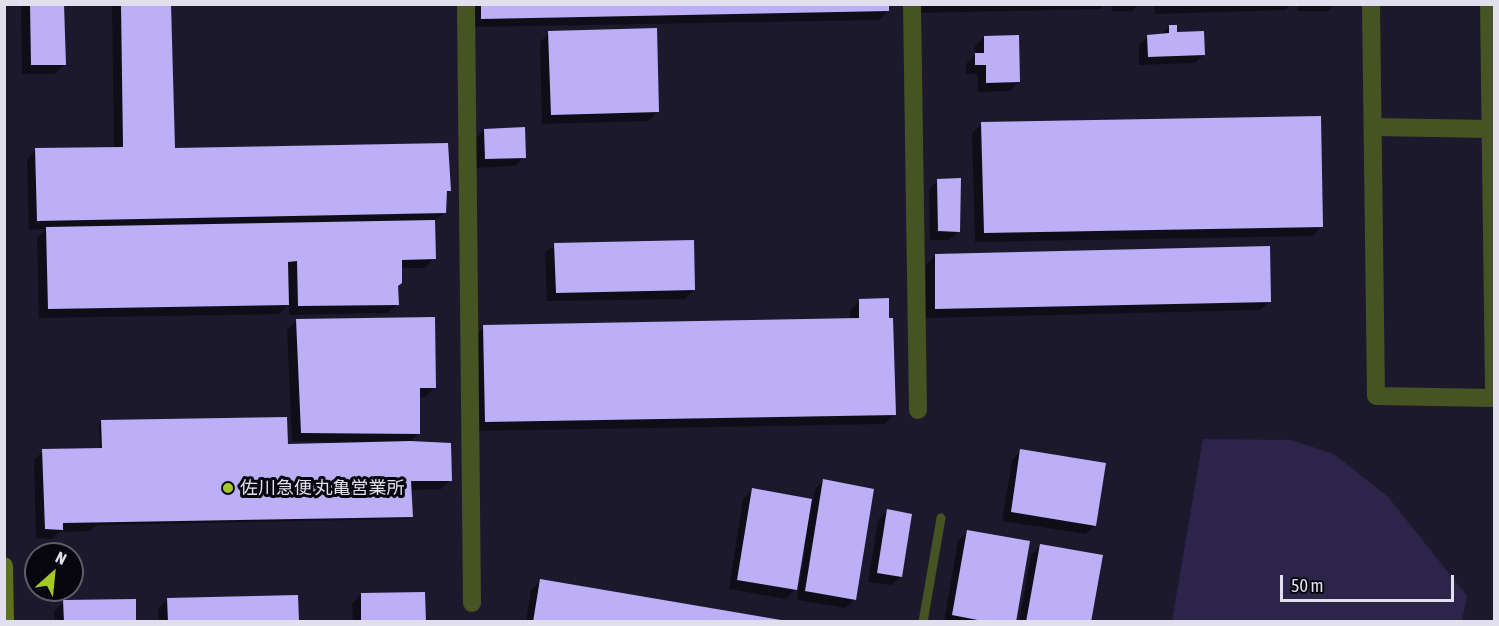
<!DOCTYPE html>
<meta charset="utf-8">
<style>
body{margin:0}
#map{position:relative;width:1499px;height:626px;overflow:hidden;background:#1d192d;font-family:"Asap Condensed",sans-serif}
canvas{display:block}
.frame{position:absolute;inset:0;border:6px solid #e1dfee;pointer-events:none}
.north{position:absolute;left:24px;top:542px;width:60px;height:60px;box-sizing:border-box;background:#07060e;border:2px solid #5e5d68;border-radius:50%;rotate:27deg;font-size:16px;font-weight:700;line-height:24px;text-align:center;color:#e1dfee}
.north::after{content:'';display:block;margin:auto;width:21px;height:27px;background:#a4c824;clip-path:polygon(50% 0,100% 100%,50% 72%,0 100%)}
.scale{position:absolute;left:1280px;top:575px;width:174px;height:27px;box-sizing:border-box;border:3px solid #e1dfee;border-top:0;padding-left:8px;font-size:18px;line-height:21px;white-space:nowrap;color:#e1dfee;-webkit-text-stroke:4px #07060e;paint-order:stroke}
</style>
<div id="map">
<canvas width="1499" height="626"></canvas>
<div class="frame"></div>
<div class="north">N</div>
<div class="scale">50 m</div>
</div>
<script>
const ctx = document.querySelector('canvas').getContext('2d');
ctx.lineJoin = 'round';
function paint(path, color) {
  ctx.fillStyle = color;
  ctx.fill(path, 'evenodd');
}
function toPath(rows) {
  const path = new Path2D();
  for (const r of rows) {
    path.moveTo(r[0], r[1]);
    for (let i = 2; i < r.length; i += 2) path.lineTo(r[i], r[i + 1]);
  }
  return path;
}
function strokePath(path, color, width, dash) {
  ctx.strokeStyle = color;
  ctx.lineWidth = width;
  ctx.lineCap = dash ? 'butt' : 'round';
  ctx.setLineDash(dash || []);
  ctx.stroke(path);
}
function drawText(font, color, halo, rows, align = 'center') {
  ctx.font = font + ' "Asap Condensed","Noto Sans JP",sans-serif';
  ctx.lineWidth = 6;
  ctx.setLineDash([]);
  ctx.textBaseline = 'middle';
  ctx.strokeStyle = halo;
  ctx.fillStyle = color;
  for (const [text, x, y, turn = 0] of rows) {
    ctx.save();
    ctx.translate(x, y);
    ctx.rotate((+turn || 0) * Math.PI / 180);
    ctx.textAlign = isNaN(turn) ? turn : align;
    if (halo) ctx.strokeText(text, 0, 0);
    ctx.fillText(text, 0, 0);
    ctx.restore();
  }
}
paint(toPath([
 [1203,439,1291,440,1334,454,1388,497,1467,596,1462,621,1172,621]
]), '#2d244a');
paint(toPath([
 [21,4,63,4,64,65,55,74,22,74],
 [112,4,170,4,174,150,450,191,445,195,445,213,433,222,434,258,425,268,400,268,397,287,397,304,388,313,289,315,289,304,279,314,39,318,37,238,46,229,29,230,27,159,36,150,114,149],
 [472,4,888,4,888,11,879,20,473,27],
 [914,4,1105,4,1101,9,915,13],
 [1112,4,1139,4,1132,11,1112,11],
 [1154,4,1291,4,1286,10,1155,14],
 [1297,4,1335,4,1328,11,1297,11],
 [1169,27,1204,54,1195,63,1139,65,1139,45,1148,36,1160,35],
 [549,33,658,111,649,121,542,124,540,42],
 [984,37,1019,82,1010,91,978,92,977,74,966,74,966,64,975,54,975,46],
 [982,124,1322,226,1313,236,975,242,972,133],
 [484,130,524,157,515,166,476,168,475,139],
 [938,180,959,231,949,240,930,240,929,190],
 [555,244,694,290,685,299,547,301,545,253],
 [935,255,1270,301,1260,310,926,318,926,265],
 [859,301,894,414,885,424,477,431,475,336,484,327,850,320,850,310],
 [297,321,434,388,425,397,419,397,419,433,409,443,451,480,441,489,411,490,411,517,409,519,97,525,90,531,59,532,52,539,36,538,34,460,43,451,100,450,99,424,102,421,287,445,330,444,330,442,292,441,287,330],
 [1021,451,1095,525,1086,534,1002,521,1012,460],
 [824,480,855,599,845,608,797,600,805,550,802,549,795,589,786,599,729,589,743,499,752,490,813,501,815,489],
 [887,511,901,576,892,585,868,582,878,520],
 [967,532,1014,622,944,622,958,541],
 [1040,546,1090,622,1019,622,1031,555],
 [541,581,780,622,526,622,531,590],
 [361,594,424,622,353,622,352,604],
 [168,599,298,622,159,622,158,609],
 [64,602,135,622,55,622,54,611]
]), '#0007');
paint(toPath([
 [30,4,64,4,66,65,31,65],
 [121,4,171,4,175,148,448,143,451,191,447,191,446,213,37,221,35,148,123,147],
 [481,4,889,4,889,11,481,19],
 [1169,25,1177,25,1177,32,1204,31,1205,55,1148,57,1147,35,1169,33],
 [657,28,659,112,551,115,548,31],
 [1019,35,1020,82,986,83,986,65,975,65,975,53,984,53,984,36],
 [1321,116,1323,227,984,233,981,122],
 [525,127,526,158,485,159,484,129],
 [961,178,960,232,938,231,937,179],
 [435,220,436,259,402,260,402,283,398,286,399,305,298,306,297,261,288,262,289,305,48,309,46,227],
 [694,240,695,290,556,293,554,243],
 [1270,246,1271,302,935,309,935,254],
 [889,298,889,318,893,318,896,415,485,422,483,325,859,318,859,299],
 [435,317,436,388,420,388,420,434,301,433,296,319],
 [287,417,288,444,410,441,451,443,452,481,411,481,413,517,63,523,63,530,45,529,42,449,102,448,101,420],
 [1020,449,1106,463,1096,526,1011,512],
 [823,479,874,489,856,600,805,591],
 [752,488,812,499,797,590,737,580],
 [887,509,912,514,902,577,877,573],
 [967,530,1030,541,1016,622,988,622,952,615],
 [1040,544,1103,555,1091,622,1026,622],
 [540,579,781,620,781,622,533,622],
 [425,592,426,622,361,622,361,593],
 [298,595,299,622,168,622,167,598],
 [136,599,136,622,64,622,63,600]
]), '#bcaff7');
strokePath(toPath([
 [923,622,941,518]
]), '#465322', 9);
strokePath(toPath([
 [466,4,472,603],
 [912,4,918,410],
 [1371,4,1376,396,1494,398],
 [1489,4,1494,389],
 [1373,127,1491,129]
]), '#465322', 18);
strokePath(toPath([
 [4,566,5,622]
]), '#5d711d', 18);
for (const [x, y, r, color] of [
 [228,488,6,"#a4c824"]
]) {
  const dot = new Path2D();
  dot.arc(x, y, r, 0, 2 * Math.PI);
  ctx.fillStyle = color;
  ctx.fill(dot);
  strokePath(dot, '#07060e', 2);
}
drawText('18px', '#e1dfee', '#07060e', [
 ["佐川急便 丸亀営業所",240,488]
], 'left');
</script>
